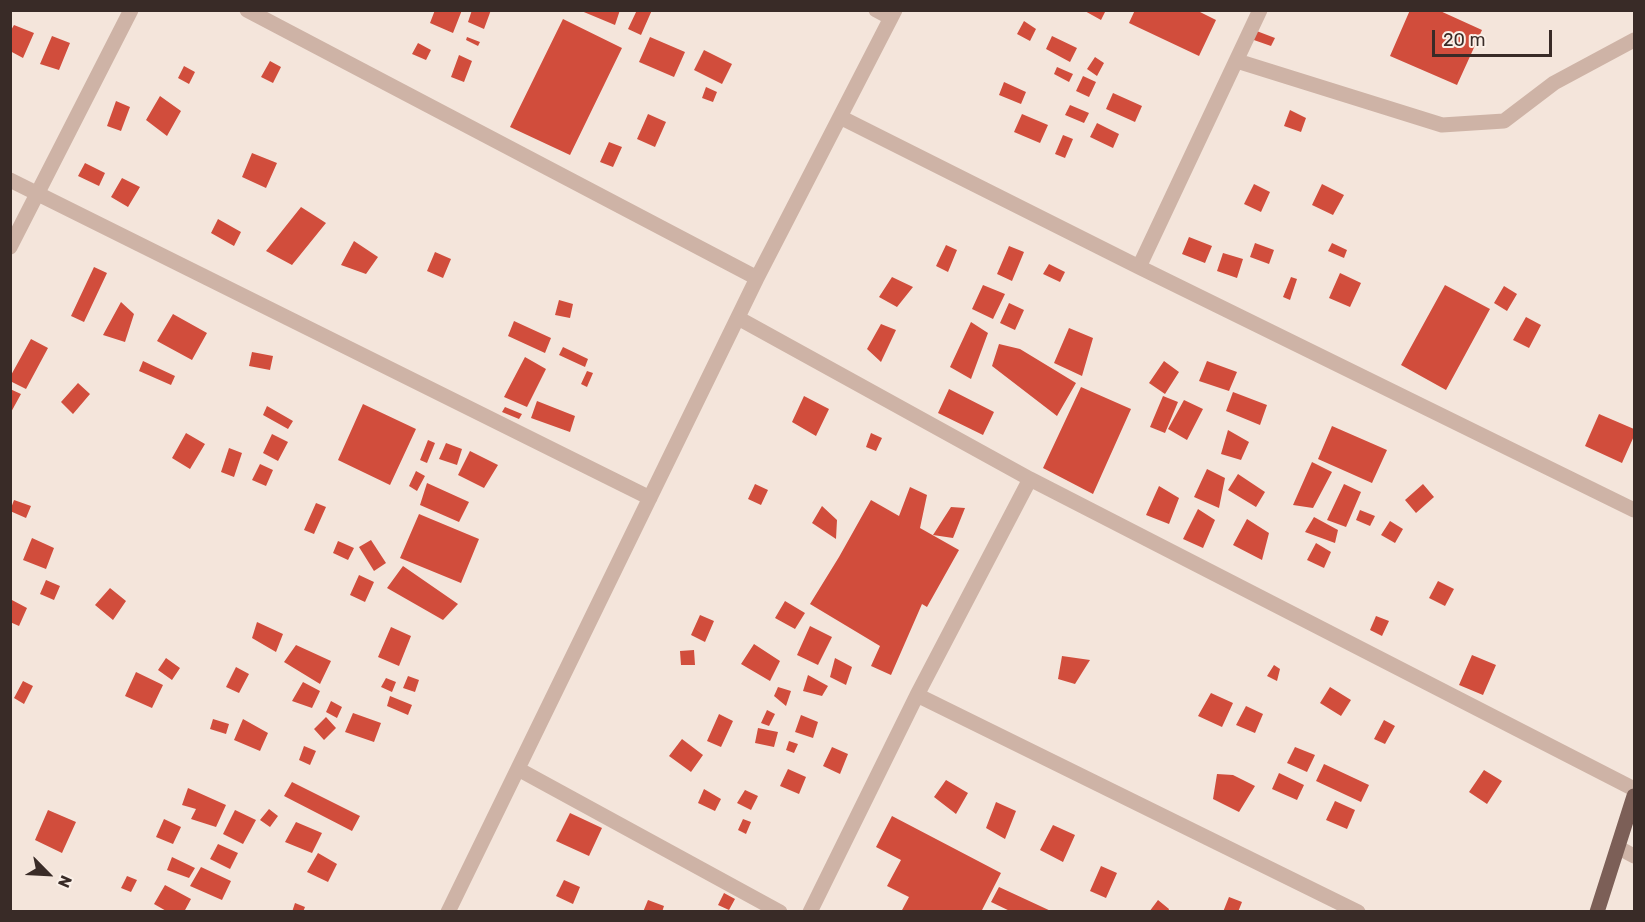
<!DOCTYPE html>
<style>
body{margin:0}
#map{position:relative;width:1645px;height:922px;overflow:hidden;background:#f4e5db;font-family:Rubik,sans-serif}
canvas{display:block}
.frame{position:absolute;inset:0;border:12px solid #392b27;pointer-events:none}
.north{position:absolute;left:18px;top:844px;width:60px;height:60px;-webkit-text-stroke:4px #fbf0e8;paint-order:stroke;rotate:114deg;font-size:16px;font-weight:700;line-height:24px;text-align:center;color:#392b27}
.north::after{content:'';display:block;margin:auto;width:21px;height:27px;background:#392b27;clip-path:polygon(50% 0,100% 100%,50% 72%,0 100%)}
.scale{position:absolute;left:1432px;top:30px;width:120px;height:27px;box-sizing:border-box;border:3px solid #392b27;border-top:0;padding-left:8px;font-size:18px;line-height:21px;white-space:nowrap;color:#392b27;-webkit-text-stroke:4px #fbf0e8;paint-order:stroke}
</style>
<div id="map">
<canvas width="1645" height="922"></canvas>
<div class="frame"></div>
<div class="north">N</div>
<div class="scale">20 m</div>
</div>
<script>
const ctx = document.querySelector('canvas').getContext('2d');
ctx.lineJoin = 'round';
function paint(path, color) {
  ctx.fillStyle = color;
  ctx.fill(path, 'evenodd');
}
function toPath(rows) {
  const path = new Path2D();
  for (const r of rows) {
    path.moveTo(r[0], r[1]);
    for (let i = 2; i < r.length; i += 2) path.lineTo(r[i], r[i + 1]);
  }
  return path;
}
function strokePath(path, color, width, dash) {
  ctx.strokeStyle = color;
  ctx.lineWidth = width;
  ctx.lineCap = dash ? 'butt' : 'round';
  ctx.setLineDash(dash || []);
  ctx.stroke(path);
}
paint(toPath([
 [435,10,462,10,453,33,430,23],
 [472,10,491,10,484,29,468,22],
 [579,10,620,10,615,25],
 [637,10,652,10,641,35,628,29],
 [1083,10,1106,10,1101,20],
 [1135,10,1196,10,1216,20,1199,56,1129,23],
 [1410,10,1438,10,1482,30,1457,85,1390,56],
 [563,19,622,48,570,155,510,127],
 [1024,21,1036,29,1030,41,1017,34],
 [14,25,34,33,23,58,10,51,10,32],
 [1254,30,1275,38,1271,46,1251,39],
 [52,36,70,43,59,70,40,64],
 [1052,36,1077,48,1070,62,1046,49],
 [467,37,480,42,478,46,466,40],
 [650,37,685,52,674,77,639,62],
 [418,43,431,50,426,60,412,54],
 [704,50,732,64,722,84,694,70],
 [459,55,472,61,464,82,451,77],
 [1095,57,1104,63,1097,76,1087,69],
 [270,61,281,67,273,83,261,77],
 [184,66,195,72,189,84,178,78],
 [1057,67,1073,74,1069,82,1054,74],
 [1083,76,1096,82,1089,97,1076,91],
 [1004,82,1026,92,1021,104,999,95],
 [706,87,717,92,713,102,702,98],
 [1113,93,1142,106,1135,122,1106,109],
 [160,96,181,111,167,136,146,120],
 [116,101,130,107,121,131,107,126],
 [1070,105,1089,113,1084,123,1065,115],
 [1290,110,1306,118,1301,132,1284,126],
 [648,114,666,122,655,147,637,139],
 [1022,114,1048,125,1040,143,1014,132],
 [1097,123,1119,134,1113,148,1090,137],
 [1063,135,1073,139,1065,158,1055,154],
 [609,142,622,147,613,167,600,162],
 [252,153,277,163,266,188,242,177],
 [85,163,105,173,99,186,78,176],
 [122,178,140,187,128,207,111,197],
 [1254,184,1270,192,1261,212,1244,204],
 [1322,184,1344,195,1333,215,1312,205],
 [301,207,326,223,292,265,266,251],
 [218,219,241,232,234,246,211,233],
 [1189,237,1212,246,1205,263,1182,254],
 [354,241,378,257,366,274,341,265],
 [1255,243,1274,250,1269,264,1250,257],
 [1332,243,1347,250,1344,258,1328,251],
 [946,245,957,250,948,272,936,266],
 [1009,246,1024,252,1012,281,997,274],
 [435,252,451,259,443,278,427,271],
 [1223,253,1243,259,1237,278,1217,271],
 [1049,264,1065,272,1060,282,1043,274],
 [94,267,107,273,84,322,71,316],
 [1340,273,1361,283,1350,307,1329,298],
 [892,277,913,287,897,307,879,297],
 [1291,277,1297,279,1290,300,1283,297],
 [983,285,1005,294,993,319,972,309],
 [1445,285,1490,309,1446,390,1401,365],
 [1504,286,1517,294,1507,311,1494,303],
 [559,300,573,304,570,318,555,315],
 [121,302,134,314,125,342,103,335],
 [1009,303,1024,310,1015,330,1000,323],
 [173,314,207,333,192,360,157,341],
 [1526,317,1541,325,1529,348,1513,340],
 [514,321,551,338,545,353,508,336],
 [971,322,988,333,971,379,950,367],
 [881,324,896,330,881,362,867,349],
 [1069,328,1093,338,1082,376,1054,363],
 [31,339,48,348,26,389,10,381,10,377],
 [999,344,1020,349,1076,383,1057,416,992,366],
 [563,347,588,359,585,367,559,355],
 [252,352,273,356,270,370,249,366],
 [525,357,546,369,527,407,504,397],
 [143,361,175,376,171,385,139,371],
 [1164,361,1179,372,1165,394,1149,383],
 [1207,361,1237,372,1229,391,1199,381],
 [587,371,593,373,587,387,581,384],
 [78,383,90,394,73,414,61,402],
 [1081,387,1131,409,1093,494,1043,468],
 [10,389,21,394,10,414],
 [949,389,994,412,983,435,938,413],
 [1233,392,1267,405,1260,425,1226,411],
 [804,396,829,409,816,436,792,422],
 [1163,396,1178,402,1165,433,1150,427],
 [1184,400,1203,409,1187,440,1168,429],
 [537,401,575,416,570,432,531,418],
 [363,404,416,429,390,485,338,460],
 [267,406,293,421,288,429,263,415],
 [505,407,522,414,519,419,502,412],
 [1599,414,1634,429,1634,436,1622,463,1585,446],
 [1332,426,1387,450,1372,483,1318,459],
 [1228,430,1249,442,1241,460,1221,454],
 [186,433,205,444,190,469,172,458],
 [871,433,882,438,876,451,866,447],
 [272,434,288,442,278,461,263,453],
 [428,440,435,443,427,463,420,460],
 [446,443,462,449,457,465,439,459],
 [229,448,242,453,234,477,221,472],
 [470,451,498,465,484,488,458,475],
 [1312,462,1332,472,1313,508,1293,505],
 [260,464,273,470,266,486,252,480],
 [1207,469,1225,478,1219,508,1194,497],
 [416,471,425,476,417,491,409,486],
 [1238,474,1265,492,1256,507,1228,490],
 [427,483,469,502,459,522,420,505],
 [755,484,768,490,761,505,748,499],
 [1344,484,1361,492,1346,527,1327,520],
 [1423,484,1434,497,1416,513,1405,500],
 [1159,486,1179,498,1169,524,1146,515],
 [910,487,927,495,920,528,959,550,927,607,922,604,891,675,871,666,880,646,810,604,839,557,871,500,899,516],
 [14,500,31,506,26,518,10,511],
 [316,503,326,507,314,534,304,530],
 [822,506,837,520,836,539,812,523],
 [951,507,965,508,953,538,933,535],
 [1198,509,1215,520,1203,548,1183,539],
 [1360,510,1375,516,1370,526,1356,520],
 [419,514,479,539,461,583,400,558],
 [1314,517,1338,530,1335,543,1305,532],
 [1247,519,1269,533,1262,560,1233,545],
 [1390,521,1403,529,1395,543,1381,535],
 [32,538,54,548,46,569,23,560],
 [371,540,386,563,374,571,359,547],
 [338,541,354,548,348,560,333,553],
 [1316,543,1331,552,1324,568,1307,560],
 [403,566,458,604,443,620,387,588],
 [359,575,374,582,365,602,350,595],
 [46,580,60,586,54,600,40,594],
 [1438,581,1454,589,1445,606,1429,598],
 [110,588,126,601,113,620,95,605],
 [10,599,27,608,19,626,10,622],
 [785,601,805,613,795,629,775,618],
 [700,615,714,621,705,642,691,635],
 [1376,616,1389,621,1382,636,1370,630],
 [257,622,283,634,276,652,252,638],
 [810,626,832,637,818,665,797,655],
 [391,627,411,636,399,666,378,657],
 [754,644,780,661,770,681,741,664],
 [296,645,331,661,320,684,284,662],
 [694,650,695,665,681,665,680,651],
 [1472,655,1496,665,1483,695,1459,685],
 [1062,656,1090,660,1075,684,1058,679],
 [166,658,180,668,172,680,158,670],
 [835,658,852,667,846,685,830,677],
 [1274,665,1280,669,1277,681,1267,676],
 [236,667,249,674,239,693,226,687],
 [136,672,163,685,152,708,125,696],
 [808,675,828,686,822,696,803,691],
 [408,676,419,680,415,692,403,688],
 [386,678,396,682,392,692,381,687],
 [23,681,33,686,24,704,14,698],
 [303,682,320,691,312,708,292,701],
 [778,687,791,691,786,706,774,696],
 [1330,687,1351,700,1341,716,1320,703],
 [1211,693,1233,703,1222,727,1198,716],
 [390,696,412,705,408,715,387,706],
 [331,701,342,707,337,718,326,712],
 [1246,706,1263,714,1255,733,1236,725],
 [767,710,775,714,769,726,761,723],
 [353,713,381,723,374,742,345,732],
 [719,714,733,721,721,747,707,741],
 [801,715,818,722,813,738,795,732],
 [326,717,336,728,324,740,314,729],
 [213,719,229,724,226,734,210,729],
 [243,719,268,733,260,751,234,740],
 [1384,720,1395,726,1385,744,1374,739],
 [758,728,778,732,774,747,755,743],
 [682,739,703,755,691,772,669,756],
 [789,741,798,744,794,753,786,750],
 [304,746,316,751,310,765,299,760],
 [832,747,848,754,840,774,823,766],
 [1295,747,1315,755,1307,772,1287,763],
 [1324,764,1369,785,1361,802,1316,781],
 [788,769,806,777,799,794,780,786],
 [1484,770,1502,781,1487,804,1469,792],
 [1279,773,1304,785,1297,800,1272,789],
 [1217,774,1233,775,1255,786,1239,812,1213,799],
 [946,780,968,793,956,814,934,797],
 [292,782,360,816,352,831,284,796],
 [188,788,226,805,216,827,191,819,196,809,182,805],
 [704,789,721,799,715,811,698,803],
 [745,790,758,796,751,810,737,803],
 [1335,801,1355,810,1347,829,1326,820],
 [996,802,1016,811,1005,839,986,828],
 [269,809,278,816,270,827,260,820],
 [48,810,76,822,62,853,35,840],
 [235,810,256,820,243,844,223,834],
 [570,813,602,828,589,856,556,841],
 [892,816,1001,873,981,912,901,912,909,897,887,886,901,860,876,847],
 [164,819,181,827,173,844,156,837],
 [743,819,751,822,746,834,738,830],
 [296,822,322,833,312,853,285,842],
 [1053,825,1075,835,1063,862,1040,850],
 [218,844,238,853,230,869,210,859],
 [318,853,337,864,328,882,307,872],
 [172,857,195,868,189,878,167,870],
 [1101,866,1117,873,1106,898,1090,891],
 [201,867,231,881,222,900,190,886],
 [127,876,137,880,131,892,121,888],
 [564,880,580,887,573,904,556,896],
 [165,885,191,899,184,912,168,912,154,904],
 [999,887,1053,912,1012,912,991,902],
 [724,893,735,899,729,910,718,905],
 [1229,897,1242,902,1238,912,1223,912],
 [648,900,664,906,662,912,643,912],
 [1158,900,1169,909,1168,912,1149,912],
 [295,903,305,907,303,912,292,912]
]), '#d14d3c');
strokePath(toPath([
 [247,10,757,278],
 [876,10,891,18],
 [1237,61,1442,125,1504,121,1554,83,1634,40],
 [840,117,1139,267,1634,510],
 [10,180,650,498],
 [10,247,131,10],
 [1139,267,1260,10],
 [738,318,1030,479,1634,789],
 [917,695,1358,912],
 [518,769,780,912],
 [1619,848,1634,856],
 [448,912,757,278,895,10],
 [810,912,917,695,1030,479]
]), '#ceb3a6', 15);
strokePath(toPath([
 [1597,912,1634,796]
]), '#7c5f57', 15);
</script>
